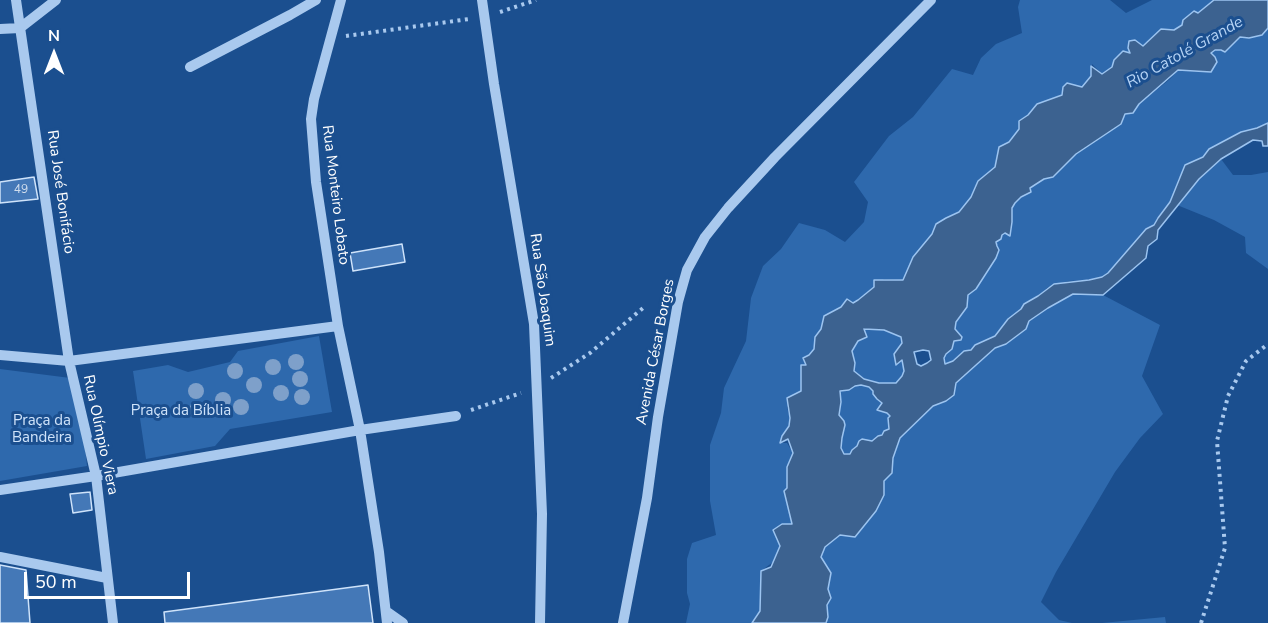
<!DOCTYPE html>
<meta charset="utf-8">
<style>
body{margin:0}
#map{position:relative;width:1268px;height:623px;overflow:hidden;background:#1b4f8f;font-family:"Nunito Sans",sans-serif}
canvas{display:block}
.north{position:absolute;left:24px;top:24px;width:60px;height:60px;-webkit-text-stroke:4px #1b4f8f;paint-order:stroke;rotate:0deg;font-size:16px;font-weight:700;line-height:24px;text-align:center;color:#fff}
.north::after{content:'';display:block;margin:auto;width:21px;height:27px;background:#fff;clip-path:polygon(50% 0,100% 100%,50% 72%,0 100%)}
.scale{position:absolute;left:24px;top:572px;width:166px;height:27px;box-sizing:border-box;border:3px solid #fff;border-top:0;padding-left:8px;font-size:18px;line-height:21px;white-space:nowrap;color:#fff;-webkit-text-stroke:4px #1b4f8f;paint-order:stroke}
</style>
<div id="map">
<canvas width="1268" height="623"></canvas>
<div class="north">N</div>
<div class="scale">50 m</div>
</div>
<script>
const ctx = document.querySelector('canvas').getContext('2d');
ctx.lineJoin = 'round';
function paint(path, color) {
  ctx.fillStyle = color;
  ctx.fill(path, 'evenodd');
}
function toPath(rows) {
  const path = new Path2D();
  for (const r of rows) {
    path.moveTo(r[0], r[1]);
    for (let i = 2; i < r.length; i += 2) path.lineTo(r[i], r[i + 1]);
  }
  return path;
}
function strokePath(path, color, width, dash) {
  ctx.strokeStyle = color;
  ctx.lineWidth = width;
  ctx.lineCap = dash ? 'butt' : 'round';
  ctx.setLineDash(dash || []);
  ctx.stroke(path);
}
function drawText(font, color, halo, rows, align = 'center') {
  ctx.font = font + ' "Nunito Sans",sans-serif';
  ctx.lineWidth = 6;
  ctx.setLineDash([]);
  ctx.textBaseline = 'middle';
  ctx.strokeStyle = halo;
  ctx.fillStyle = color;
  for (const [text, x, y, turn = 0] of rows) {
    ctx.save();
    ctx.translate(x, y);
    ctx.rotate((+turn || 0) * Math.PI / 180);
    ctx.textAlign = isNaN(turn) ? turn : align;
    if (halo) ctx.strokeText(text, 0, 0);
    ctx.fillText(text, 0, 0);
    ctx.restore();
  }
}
paint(toPath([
 [1020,0,1110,0,1126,13,1152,0,1214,0,1198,14,1174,30,1161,29,1143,46,1114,60,1112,67,1102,74,1092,64,1091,76,1082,87,1037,104,1028,115,1019,121,1019,129,1009,142,999,147,995,167,978,181,971,197,959,212,946,218,913,257,903,280,884,279,853,303,847,299,841,307,824,316,821,329,815,337,814,349,809,355,806,365,801,366,801,391,787,407,790,418,789,426,782,436,780,443,787,443,793,453,787,467,787,489,784,492,792,524,780,546,773,562,761,571,760,611,752,623,686,623,690,604,687,593,687,559,692,543,716,535,710,501,710,445,721,413,724,388,746,341,751,298,763,266,781,249,799,223,825,230,845,242,864,222,868,202,854,182,889,136,913,117,952,69,973,75,981,58,996,44,1022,33,1018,7],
 [1268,28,1268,123,1257,128,1241,132,1210,149,1203,157,1179,178,1170,202,1158,218,1154,225,1146,229,1108,273,1102,277,1089,280,1068,281,1047,288,1038,296,1024,304,1021,309,1008,319,995,336,975,345,971,350,959,355,953,361,945,365,944,358,954,340,961,340,962,336,955,329,956,322,967,307,968,295,976,289,987,271,997,246,996,242,1001,239,1002,235,1005,233,1009,235,1011,233,1012,208,1015,203,1021,197,1031,192,1030,188,1036,185,1044,179,1053,177,1076,154,1121,124,1125,114,1133,113,1139,104,1170,79,1178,70,1211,71,1211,53,1215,49,1227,48,1240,36,1249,38,1262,35],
 [1221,159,1233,175,1251,175,1268,172,1268,269,1246,253,1245,237,1214,220,1177,205,1199,179],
 [1073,294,1103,295,1160,325,1142,376,1163,414,1140,438,1115,472,1056,572,1041,602,1059,620,1072,623,826,623,828,617,827,605,831,598,828,589,831,573,821,557,825,547,840,535,855,537,875,511,884,495,884,481,892,473,893,458,900,438,933,406,946,401,956,383,995,348,1006,344,1026,329,1029,321,1048,308],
 [863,329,884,330,901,337,902,343,894,355,896,365,902,360,904,371,902,376,896,383,879,383,864,379,854,371,855,363,852,351,858,341],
 [319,336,332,412,230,429,215,446,146,459,133,371,168,365,188,372,230,362,238,351],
 [0,369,78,379,87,466,0,481],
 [861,385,869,387,873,391,873,394,877,399,883,403,878,410,887,413,890,416,889,429,872,441,868,441,857,446,852,450,850,454,844,453,841,448,842,438,845,425,839,415,841,402,840,391,849,390,855,386],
 [1165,617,1166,623,1102,623]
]), '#2e69ad');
const water = toPath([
 [1214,0,1268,0,1268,28,1262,35,1249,38,1240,37,1225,52,1221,50,1215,50,1211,53,1215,57,1217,62,1211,72,1178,70,1139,104,1133,113,1125,114,1121,124,1076,154,1053,177,1044,179,1030,188,1031,192,1021,197,1015,203,1012,208,1012,222,1010,236,1005,233,1002,235,1001,239,996,242,997,246,999,250,996,258,976,289,968,295,967,307,956,322,955,329,962,337,961,340,954,341,952,349,946,354,944,358,945,364,953,361,964,351,971,350,975,345,995,336,1008,319,1021,309,1024,304,1038,296,1054,284,1089,280,1102,277,1108,273,1146,229,1154,225,1158,218,1170,202,1185,165,1203,157,1209,149,1241,132,1257,128,1268,123,1268,146,1263,146,1262,141,1253,140,1221,159,1199,179,1158,230,1157,239,1148,246,1146,258,1103,295,1073,294,1048,308,1029,321,1026,329,1006,344,995,348,956,383,954,395,946,401,933,406,900,438,893,458,892,473,884,481,884,495,876,511,855,537,840,535,825,547,821,557,831,573,828,589,831,598,827,605,828,617,826,623,752,623,760,611,761,571,771,567,780,546,773,530,782,524,792,524,784,491,787,488,787,467,793,453,788,439,780,443,782,436,789,426,790,418,787,398,801,391,801,365,806,365,803,358,809,355,814,349,815,337,821,329,824,316,841,307,847,299,853,303,858,300,874,287,874,280,903,280,913,257,932,234,936,224,946,218,959,212,971,197,978,181,995,167,999,147,1009,142,1019,129,1019,121,1028,115,1037,104,1062,95,1063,87,1067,83,1082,87,1091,76,1091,66,1102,74,1112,67,1114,60,1123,51,1130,53,1128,48,1129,41,1135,40,1143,46,1161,29,1174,30,1182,25,1183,20,1194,11,1198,13,1214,0],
 [864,329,884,330,901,337,902,343,894,354,896,365,902,360,904,371,902,376,896,383,879,383,864,379,854,371,855,363,852,351,858,341,867,337,864,329],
 [923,350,929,351,931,360,927,363,921,366,917,364,914,352,923,350],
 [861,385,869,387,873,391,873,394,877,399,882,403,877,410,887,413,890,416,888,418,889,429,884,431,882,435,878,436,872,441,862,439,859,441,857,446,852,450,850,454,844,454,841,448,842,438,845,425,844,421,839,415,841,402,840,391,849,390,855,386,861,385]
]);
paint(water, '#3c6290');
strokePath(water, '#9cc4f0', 1.5);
const building = toPath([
 [34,177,38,199,0,203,0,182,34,177],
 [402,244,405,262,353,271,350,253,402,244],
 [90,492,92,510,73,513,70,494,90,492],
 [0,565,26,570,30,623,0,623,0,565],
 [368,585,373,623,165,623,164,612,368,585]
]);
paint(building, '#4478b7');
strokePath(building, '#cfe3fa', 1.5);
strokePath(toPath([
 [500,12,536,0],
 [346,36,469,19],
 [551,378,590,353,643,308],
 [471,410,521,393],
 [1201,623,1225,548,1217,441,1228,396,1246,361,1268,344]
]), '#a9c9ee', 4, [3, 4.5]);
strokePath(toPath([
 [16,0,69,361,96,476,113,623],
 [482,0,494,84,534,324,542,514,540,623],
 [20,28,56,0],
 [0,29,20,28],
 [190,67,290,15,316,0],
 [0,355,69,361,338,326],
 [0,490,96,476,360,430,338,326,316,182,311,119,314,99,341,0],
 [0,557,107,578],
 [386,611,403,623],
 [387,623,379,552,360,430,456,416],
 [623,623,647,498,658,417,678,302,687,270,705,237,728,208,775,157,931,0]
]), '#a9c9ee', 10);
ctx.fillStyle = '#7ea0ca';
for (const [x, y] of [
 [296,362],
 [273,367],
 [235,371],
 [300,379],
 [254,385],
 [196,391],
 [281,393],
 [302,397],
 [223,400],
 [241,407],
 [197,410]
]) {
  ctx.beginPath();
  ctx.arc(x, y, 8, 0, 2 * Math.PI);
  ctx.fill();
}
drawText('12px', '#d0dded', null, [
 ["49",21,190]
]);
drawText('15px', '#fff', '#1b4f8f', [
 ["Rua José Bonifácio",60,192,82],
 ["Rua Monteiro Lobato",335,195,83],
 ["Rua São Joaquim",542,290,82],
 ["Avenida César Borges",656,352,-79],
 ["Rua Olímpio Viera",100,435,78]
]);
drawText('15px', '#cfe3fa', '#1b4f8f', [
 ["Praça da Bíblia",181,411],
 ["Praça da",42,421],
 ["Bandeira",42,438]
]);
drawText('italic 16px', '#b5d3f5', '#1b4f8f', [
 ["Rio Catolé Grande",1185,53,-29]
]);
</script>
